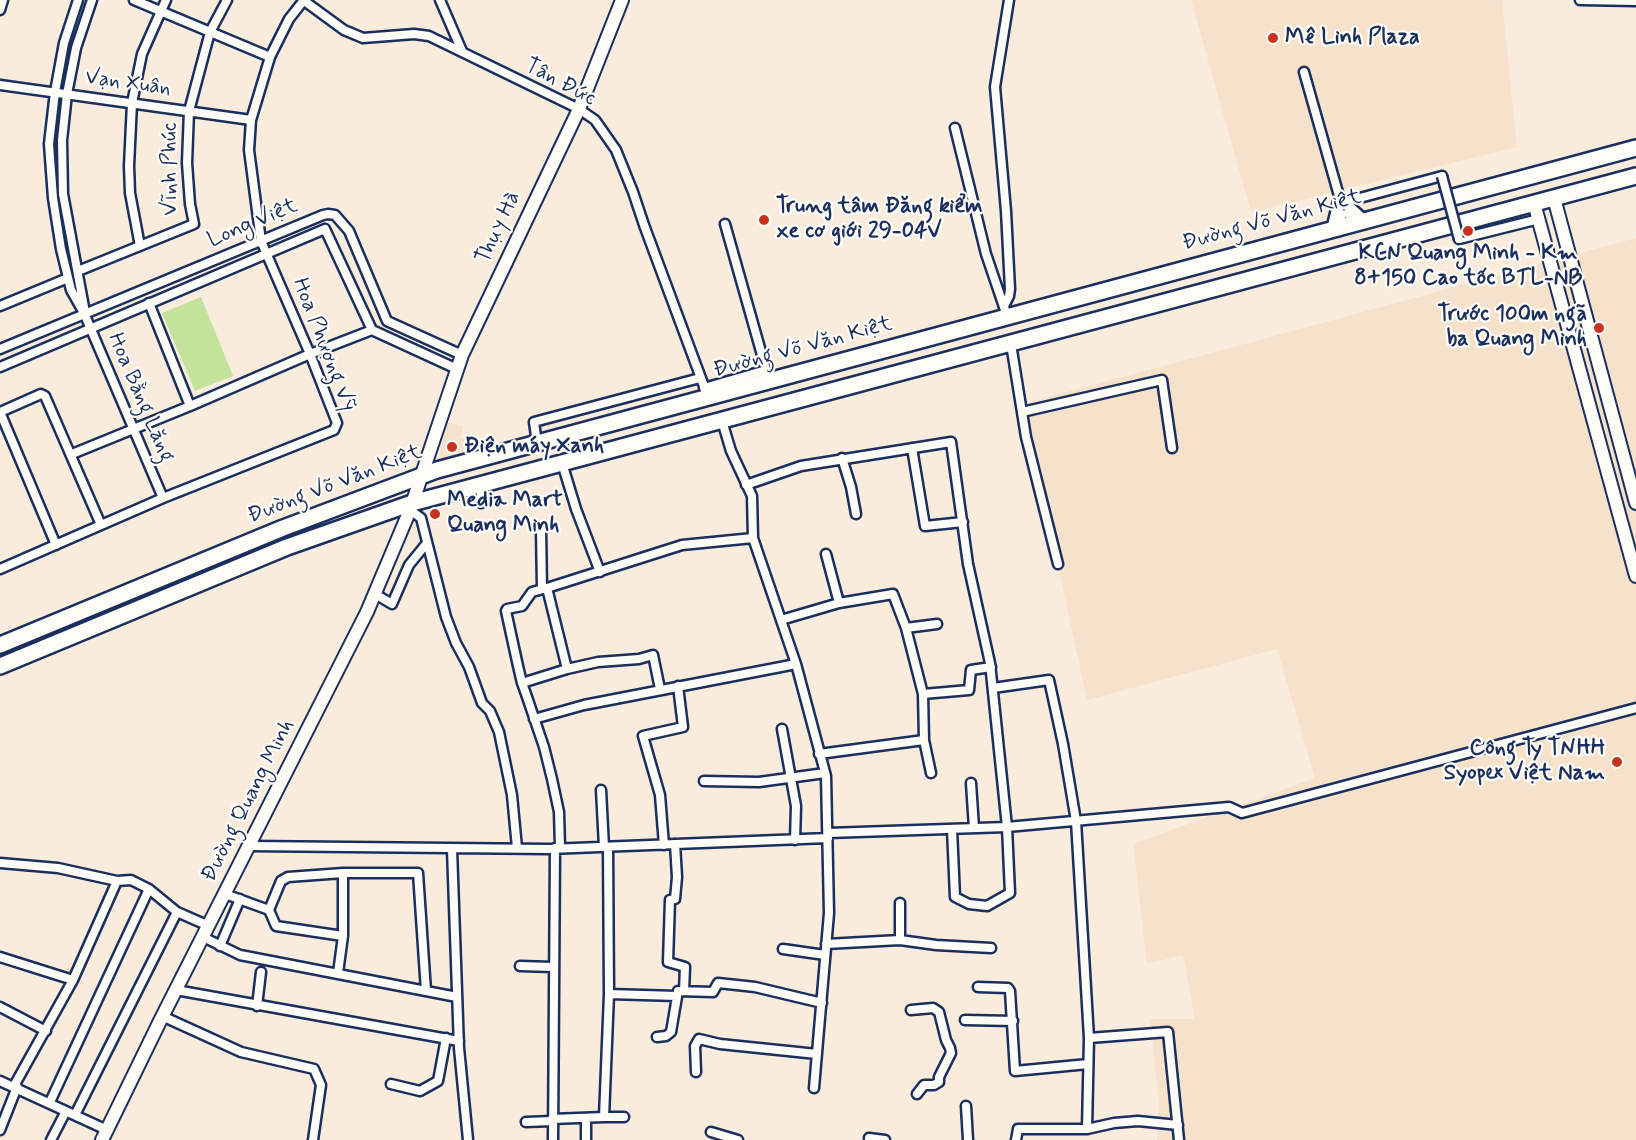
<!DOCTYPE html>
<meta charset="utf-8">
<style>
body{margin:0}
canvas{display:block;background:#f9ecdd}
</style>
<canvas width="1636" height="1140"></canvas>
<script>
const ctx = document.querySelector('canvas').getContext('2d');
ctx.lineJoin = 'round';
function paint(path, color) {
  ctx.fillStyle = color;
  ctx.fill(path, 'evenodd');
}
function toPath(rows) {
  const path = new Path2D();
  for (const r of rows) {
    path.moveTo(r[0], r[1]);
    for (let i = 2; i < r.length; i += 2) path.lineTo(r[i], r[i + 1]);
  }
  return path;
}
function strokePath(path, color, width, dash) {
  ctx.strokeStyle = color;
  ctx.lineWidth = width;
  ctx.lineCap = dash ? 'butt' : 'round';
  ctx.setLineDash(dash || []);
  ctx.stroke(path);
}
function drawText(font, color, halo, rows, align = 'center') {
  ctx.font = font + ' Mynerve,sans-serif';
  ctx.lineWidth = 4.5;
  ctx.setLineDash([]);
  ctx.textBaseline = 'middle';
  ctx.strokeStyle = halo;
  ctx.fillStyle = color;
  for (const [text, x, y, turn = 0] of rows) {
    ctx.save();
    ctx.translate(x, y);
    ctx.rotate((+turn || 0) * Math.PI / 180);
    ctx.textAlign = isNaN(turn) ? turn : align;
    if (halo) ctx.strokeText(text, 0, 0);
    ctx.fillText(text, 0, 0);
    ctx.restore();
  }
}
paint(toPath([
 [1191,0,1502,0,1517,147,1251,212],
 [1636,238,1636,1140,1157,1140,1159,1103,1150,1019,1195,1019,1183,955,1147,964,1133,844,1315,778,1277,649,1087,700,1023,404],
 [447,422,463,426,460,438,466,440,467,436,474,438,473,458,437,465]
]), '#f6e1cb');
paint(toPath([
 [201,297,233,376,195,391,162,313]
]), '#c3e29a');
const street = toPath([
 [78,0,64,43,55,92,49,144,53,198,61,249,71,290,84,313,163,498],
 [134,0,270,57],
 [303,0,344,30,363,38,414,34,429,36,579,109,595,120,616,150,633,192,644,225,708,397],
 [440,0,462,51],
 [1580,0,1636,1],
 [0,10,3,0],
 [1304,72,1341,203,1442,176],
 [0,85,251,120],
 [955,128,986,254,1005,310],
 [725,224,769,380],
 [325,229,372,330,457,369],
 [1459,239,1539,219],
 [140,246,130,193,129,166,132,103,142,54,166,0],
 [78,271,194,224,190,204,187,163,189,111,210,32,227,0],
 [149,303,190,406],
 [0,306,68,278],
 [1004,306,1009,296,1010,289,1006,211,995,87,1009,0],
 [84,307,63,194,62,140,67,94,76,48,92,0],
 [1011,344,1026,437,1058,564],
 [0,349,323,215,328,214,335,215,349,231,387,321,462,355],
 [0,367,325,229],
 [704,388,766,370],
 [0,412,41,394,45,396,101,525],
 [0,412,56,545],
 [1022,412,1162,380,1172,448],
 [722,421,731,451,752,496,753,538,796,664,826,776,829,913,814,1088],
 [537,443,534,422,700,378],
 [912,448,925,526,963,522],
 [72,454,190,406,310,354,372,330],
 [842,458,851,487,856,514],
 [562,463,576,509,600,572],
 [746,485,801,466,951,442,968,564,990,663,1007,827,1010,893,987,906,969,904,955,897,952,829],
 [481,503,481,485],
 [410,510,421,518,446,617,456,643,469,667,482,703,490,711,499,732,512,795,517,848],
 [541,529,542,589],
 [826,554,839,603],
 [0,569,163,498,334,430,337,423,310,354,261,241,249,150,251,120,270,57,289,19,304,0],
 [547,588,682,545,753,538],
 [375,594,392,604,409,565,427,543],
 [781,620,839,603,893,594,906,628,923,694,924,740,931,773],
 [906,628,937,624],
 [567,669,598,662,639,659,653,655,660,689],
 [522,683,567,669,547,588,532,592,522,606,507,609,506,611,518,666,522,683,526,694,544,747,552,779,559,812,560,848],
 [993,688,1049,680,1063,744,1076,821,1089,1038,1087,1129,1018,1129,1016,1140],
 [923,694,969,690,971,670,991,667],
 [534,719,584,705,796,664],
 [782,729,796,806,795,840],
 [819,754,924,740],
 [704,781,759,782,825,773],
 [971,783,974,828],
 [601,790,604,847],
 [828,833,1007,827,1229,807,1242,813,1636,708],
 [675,844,677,877,675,899,670,900,668,962,685,967,684,991],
 [664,845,660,795,643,736,683,727,678,686],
 [249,846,549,849,828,838],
 [608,847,609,994,604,1117,624,1117],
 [452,849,459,1048,468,1140],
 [0,863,58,868,117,881,131,880,149,889,177,912,209,926],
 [225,894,269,910],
 [900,903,900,940],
 [343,936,276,926,269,910,281,881,288,877,343,873,418,873,426,991],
 [203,937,240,955,457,997],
 [826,944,900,940,936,945,991,948],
 [220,946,240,899],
 [783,949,825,955],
 [0,957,73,980],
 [520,966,553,967],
 [338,973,343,936,343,873],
 [978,987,1008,988,1010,991,1015,1071,1088,1064],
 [176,990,459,1041],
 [609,994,677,996],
 [257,1006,261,972],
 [0,1007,46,1031],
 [911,1010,933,1008,939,1012,946,1040,950,1048,951,1053,939,1077,939,1082,934,1085,924,1085,917,1094],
 [162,1016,241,1052,314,1069,321,1085,313,1140],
 [965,1020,1013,1021],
 [657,1037,666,1036,671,1032,678,991,713,992,718,983,755,987,822,1003],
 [1089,1038,1168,1032,1179,1140],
 [696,1072,695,1046,699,1039,720,1044,817,1054],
 [0,1081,107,1130],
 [391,1084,420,1091,438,1081,446,1038],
 [14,1086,73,980,117,881],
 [50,1102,149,889],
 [966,1106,968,1140],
 [75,1115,177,912],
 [586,1118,586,1140],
 [552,1119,604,1117],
 [526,1122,552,1121],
 [1087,1129,1114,1123,1138,1121,1178,1125],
 [0,1130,17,1087],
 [711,1132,738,1140],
 [869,1138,885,1140],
 [51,1140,66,1111],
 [553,1140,555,848]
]);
const secondary = toPath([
 [1554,198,1636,503],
 [1534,203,1636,576],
 [102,1140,160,1021,367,612,410,510,462,355,579,109,622,0]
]);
const highway = toPath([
 [1335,228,1341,203,1361,221],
 [0,645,283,528,437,470,1636,148],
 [0,666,287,547,412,503,1636,176]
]);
strokePath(street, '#1b2f5e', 13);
strokePath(secondary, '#1b2f5e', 16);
strokePath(highway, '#1b2f5e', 20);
strokePath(street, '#fdfcf7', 8);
strokePath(secondary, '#fdfcf7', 12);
strokePath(highway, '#fdfcf7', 15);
const streetBridge = toPath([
 [1442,176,1459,239]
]);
strokePath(streetBridge, '#1b2f5e', 13, []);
strokePath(streetBridge, '#fdfcf7', 8);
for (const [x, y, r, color] of [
 [1273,38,6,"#c8321e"],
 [764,220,6,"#c8321e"],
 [1468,231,6,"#c8321e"],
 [1599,328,6,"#c8321e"],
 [452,447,6,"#c8321e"],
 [435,514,6,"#c8321e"],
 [1617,762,6,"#c8321e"]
]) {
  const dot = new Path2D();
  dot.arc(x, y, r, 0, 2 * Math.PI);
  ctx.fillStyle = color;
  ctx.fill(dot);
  strokePath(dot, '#fdfcf7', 2);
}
drawText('bold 22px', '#1b2f5e', '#fdfcf7', [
 ["Mê Linh Plaza",1285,38],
 ["Trung tâm Đăng kiểm",776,207],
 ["xe cơ giới 29-04V",776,232],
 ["KCN Quang Minh - Km",1468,254,"center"],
 ["8+150 Cao tốc BTL-NB",1468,279,"center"],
 ["Trước 100m ngã",1587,315,"right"],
 ["ba Quang Minh",1587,340,"right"],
 ["Điện máy Xanh",464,447],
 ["Media Mart",447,501],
 ["Quang Minh",447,526],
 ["Công Ty TNHH",1605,749,"right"],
 ["Syopex Việt Nam",1605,774,"right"]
], 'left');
drawText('22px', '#1b2f5e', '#fdfcf7', [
 ["Tân Đức",560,83,28],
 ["Vạn Xuân",128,84,8],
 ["Vĩnh Phúc",171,169,-90],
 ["Đường Võ Văn Kiệt",1272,221,-15],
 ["Long Việt",253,224,-23],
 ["Thụy Hà",499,228,-65],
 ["Hoa Phượng Vỹ",323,345,69],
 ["Đường Võ Văn Kiệt",803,348,-15],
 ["Hoa Bằng Lăng",140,398,67],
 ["Đường Võ Văn Kiệt",335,485,-21],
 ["Đường Quang Minh",249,801,-63]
]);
</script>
